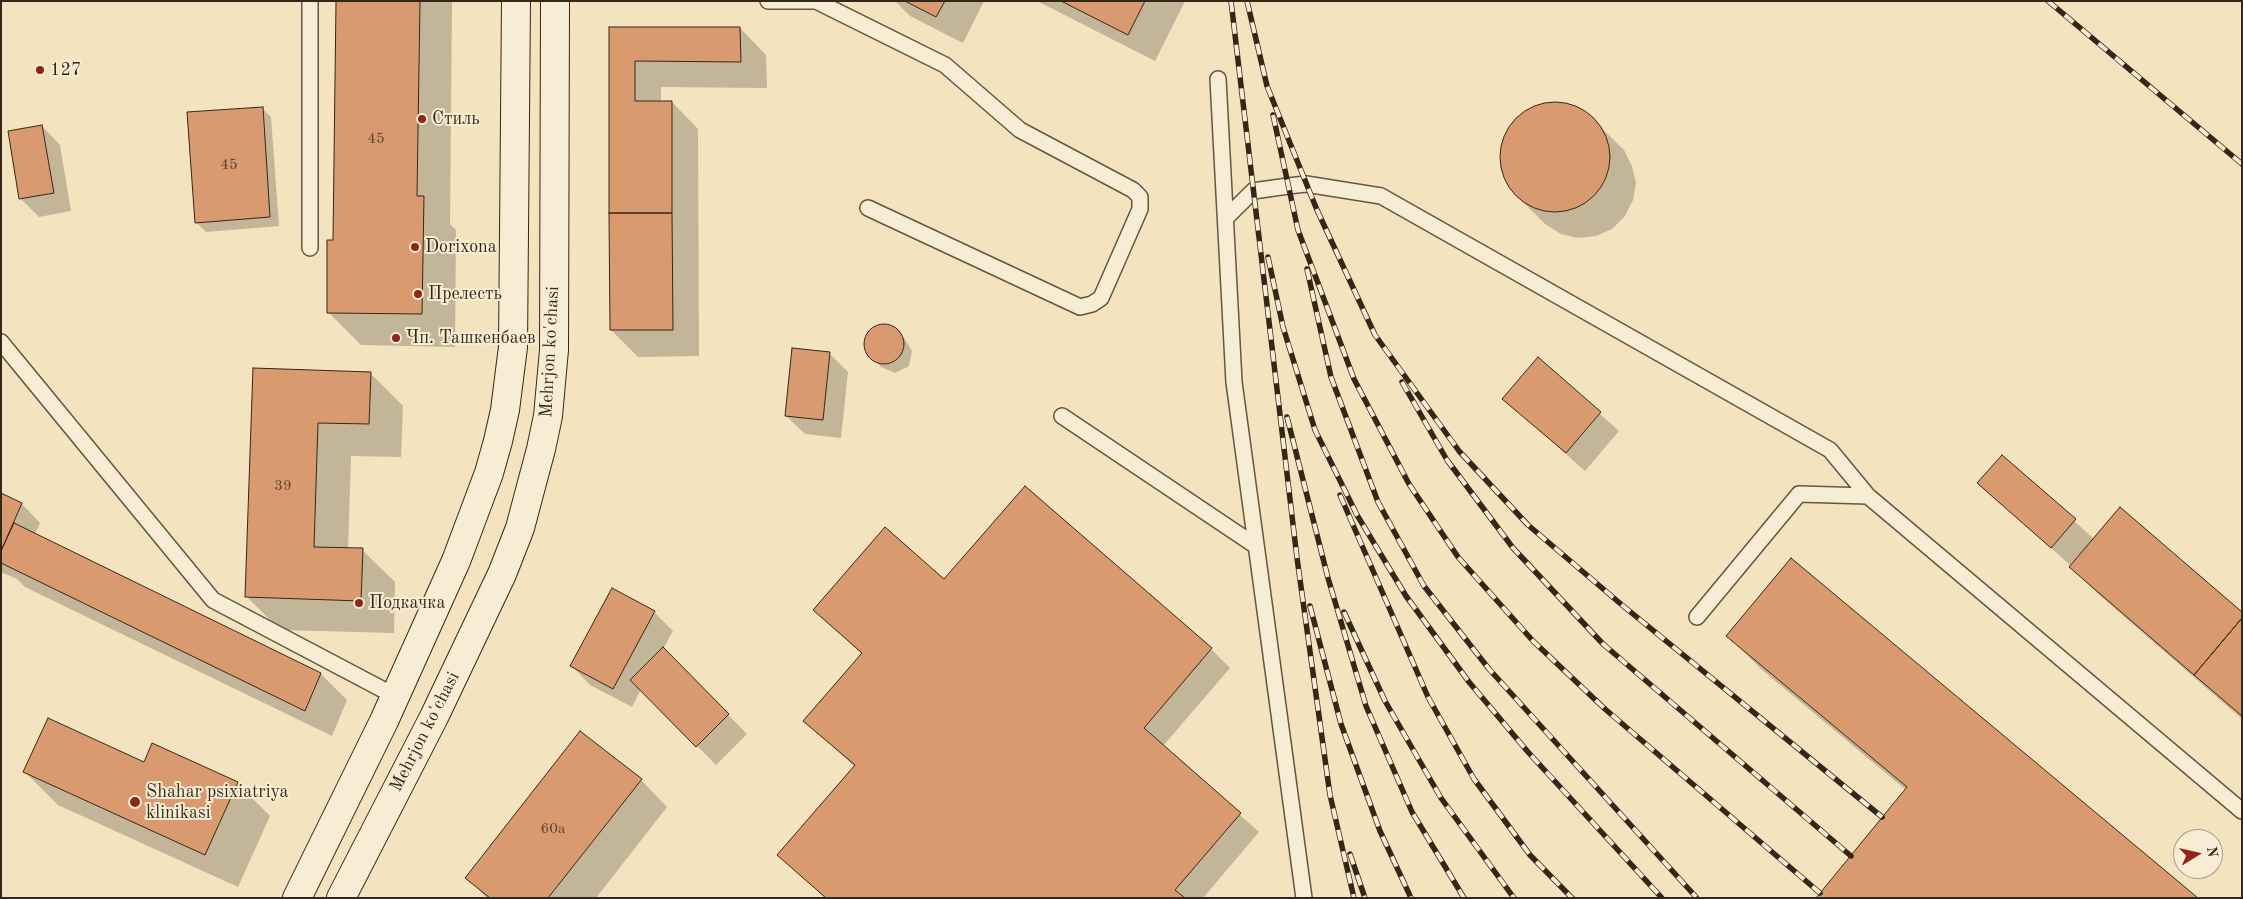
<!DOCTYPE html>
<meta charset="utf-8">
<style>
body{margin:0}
#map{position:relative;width:2243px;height:899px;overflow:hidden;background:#f3e3be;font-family:"Old Standard TT",serif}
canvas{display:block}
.frame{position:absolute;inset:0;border:2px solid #352717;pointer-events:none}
.north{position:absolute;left:2173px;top:829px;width:50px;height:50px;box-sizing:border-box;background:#f7edd5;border:1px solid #a99e89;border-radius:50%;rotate:81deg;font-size:14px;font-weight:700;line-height:20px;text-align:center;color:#352717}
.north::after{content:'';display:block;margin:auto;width:18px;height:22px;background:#8f2418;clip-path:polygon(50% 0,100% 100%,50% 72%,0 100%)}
</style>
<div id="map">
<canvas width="2243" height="899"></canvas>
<div class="frame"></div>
<div class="north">N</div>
</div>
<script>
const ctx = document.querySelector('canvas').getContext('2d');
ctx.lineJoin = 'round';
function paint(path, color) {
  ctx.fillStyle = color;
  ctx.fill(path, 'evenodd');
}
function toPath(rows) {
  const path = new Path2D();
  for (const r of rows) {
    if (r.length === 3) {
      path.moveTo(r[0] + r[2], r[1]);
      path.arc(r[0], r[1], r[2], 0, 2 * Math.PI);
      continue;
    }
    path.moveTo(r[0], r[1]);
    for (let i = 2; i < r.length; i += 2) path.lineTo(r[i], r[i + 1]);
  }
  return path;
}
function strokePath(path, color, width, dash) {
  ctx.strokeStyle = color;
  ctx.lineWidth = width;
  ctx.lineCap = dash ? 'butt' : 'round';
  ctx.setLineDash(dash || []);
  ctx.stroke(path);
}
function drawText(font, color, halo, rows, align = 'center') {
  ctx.font = font + ' "Old Standard TT",serif';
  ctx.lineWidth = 4;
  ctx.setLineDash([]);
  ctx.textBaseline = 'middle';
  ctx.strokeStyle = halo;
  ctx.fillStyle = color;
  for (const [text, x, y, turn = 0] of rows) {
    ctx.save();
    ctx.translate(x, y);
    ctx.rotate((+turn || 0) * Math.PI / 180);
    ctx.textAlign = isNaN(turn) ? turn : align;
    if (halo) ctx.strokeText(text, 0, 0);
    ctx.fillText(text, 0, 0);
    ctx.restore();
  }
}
paint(toPath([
 [337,1,452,1,450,224,456,230,455,347,361,345,328,312,334,242],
 [895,1,984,1,963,43,910,16],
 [1037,1,1185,1,1155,61],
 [610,28,740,28,766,55,767,88,661,87,661,102,672,102,698,129,699,356,638,357,611,330],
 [1550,103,1568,104,1584,111,1624,150,1632,166,1636,183,1633,200,1625,216,1612,229,1596,236,1578,238,1561,234,1545,224,1518,197,1507,182,1501,166,1502,148,1507,131,1518,117,1533,107],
 [262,108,271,117,279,226,206,232,196,222],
 [42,126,60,145,71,211,39,217,20,198],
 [888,325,895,329,905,339,912,351,909,366,895,373,881,367,867,351,866,338,875,328],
 [829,353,848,372,841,438,805,434,786,416],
 [1538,359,1619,431,1585,471,1504,399],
 [254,369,370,373,403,406,401,457,351,456,348,549,362,550,395,582,394,633,280,630,247,597],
 [2002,456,2094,539,2242,614,2242,719,2097,593,2071,566,1979,483],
 [1025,487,1211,649,1230,668,1163,746,1259,832,1203,898,825,898,779,855,855,767,805,721,862,654,814,610,944,580],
 [1,495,22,504,40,523,35,534,321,674,347,700,332,736,25,587,17,579,1,572],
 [654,612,673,631,663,649,747,734,716,765,641,689,632,707,590,685,572,666],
 [1728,636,2196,898,1906,790,1761,669],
 [581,733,641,780,667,807,596,898,487,898,467,878],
 [25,772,237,783,270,816,238,887,58,805]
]), '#0003');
const building = toPath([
 [336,1,420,1,417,196,424,196,422,314,327,313,327,240,333,240,336,1],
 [905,1,945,1,936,17,905,1],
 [1061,1,1145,1,1128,35,1061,1],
 [609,27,740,27,741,62,635,61,635,101,672,101,672,213,609,213,609,27],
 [1555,157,55],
 [263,107,270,217,195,223,187,112,263,107],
 [42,125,54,193,19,199,8,131,42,125],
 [609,213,672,213,673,330,610,330,609,213],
 [884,344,20],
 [792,348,830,352,823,420,785,416,792,348],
 [1538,357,1601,412,1566,453,1502,399,1538,357],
 [253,368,371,372,369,424,318,423,314,547,363,548,361,601,245,597,253,368],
 [2002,455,2076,519,2051,548,1977,483,2002,455],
 [1025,486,1212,648,1144,728,1241,813,1175,890,1185,898,826,898,777,855,855,765,803,721,862,653,813,610,885,527,944,579,1025,486],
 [1,493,22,503,1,551,1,493],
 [2120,507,2242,612,2242,618,2194,675,2069,567,2120,507],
 [14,523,321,673,305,711,1,563,1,551,14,523],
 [1791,558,2198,898,1816,898,1907,787,1726,636,1791,558],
 [612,588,655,611,613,689,570,666,612,588],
 [2242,618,2242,716,2194,675,2242,618],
 [663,647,729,714,696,747,630,680,663,647],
 [48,718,144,762,152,743,238,782,205,855,23,772,48,718],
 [580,731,642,779,548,898,490,898,465,878,580,731]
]);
paint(building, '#da9a6f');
strokePath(building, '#352717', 1);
const service = toPath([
 [310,1,310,248],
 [768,1,818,1],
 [818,2,945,65,1020,130,1133,190,1140,197,1140,209,1101,298,1092,304,1080,307,868,208],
 [1218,79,1234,382,1304,898],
 [1226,218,1253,191,1288,186,1306,184,1381,196,1830,450,1868,496],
 [1,342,213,600,395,696],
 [1062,416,1256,546],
 [1697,617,1799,494,1868,496,2242,811]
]);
const secondary = toPath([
 [297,898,384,721,456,561,489,473,498,441,505,410,513,347,516,1],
 [341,898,434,717,502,574,520,528,541,449,548,416,554,350,555,1]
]);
strokePath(service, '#645641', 18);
strokePath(secondary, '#352717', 30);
strokePath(service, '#f7edd5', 15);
strokePath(secondary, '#f7edd5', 28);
const rail = toPath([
 [1231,1,1297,558,1330,795,1354,898],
 [1247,1,1267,86,1317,210,1375,335,1459,451,1528,525,1622,605,1882,817],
 [2048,1,2242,164],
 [1273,115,1298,230,1354,379,1409,484,1458,557,1533,641,1605,709,1820,893],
 [1268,257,1283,327,1315,430,1357,515,1406,596,1469,682,1528,752,1662,898],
 [1307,269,1331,377,1378,502,1424,586,1489,669,1696,897],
 [1402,382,1447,460,1513,548,1603,644,1851,856],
 [1287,417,1328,578,1366,706,1412,812,1464,898],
 [1340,495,1428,697,1474,779,1530,855,1572,898],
 [1310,606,1341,724,1380,831,1411,898],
 [1344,612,1385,701,1441,798,1514,898],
 [1350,854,1365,898]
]);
strokePath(rail, '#352717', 5.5);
strokePath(rail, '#f7edd5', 4, [11]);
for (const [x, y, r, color] of [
 [40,70,5,"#8f2418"],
 [422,119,5,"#8f2418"],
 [415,247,5,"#8f2418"],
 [418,294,5,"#8f2418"],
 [396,338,5,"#8f2418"],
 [359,603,5,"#8f2418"],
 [135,802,6,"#8f2418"]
]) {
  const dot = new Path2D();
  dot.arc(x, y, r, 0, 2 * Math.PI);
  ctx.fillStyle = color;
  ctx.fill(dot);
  strokePath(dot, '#f7edd5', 2);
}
drawText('15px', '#5e442d', null, [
 ["45",376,139],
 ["45",229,165],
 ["39",283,486],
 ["60a",553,829]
]);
drawText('18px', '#352717', '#f7edd5', [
 ["127",50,70],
 ["Стиль",432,119],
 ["Dorixona",425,247],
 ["Прелесть",428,294],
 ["Чп. Ташкенбаев",406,338],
 ["Подкачка",369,603],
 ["Shahar psixiatriya",146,792],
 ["klinikasi",146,813]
], 'left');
drawText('18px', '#352717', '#f7edd5', [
 ["Mehrjon ko'chasi",550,352,-87],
 ["Mehrjon ko'chasi",425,732,-63]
]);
</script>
